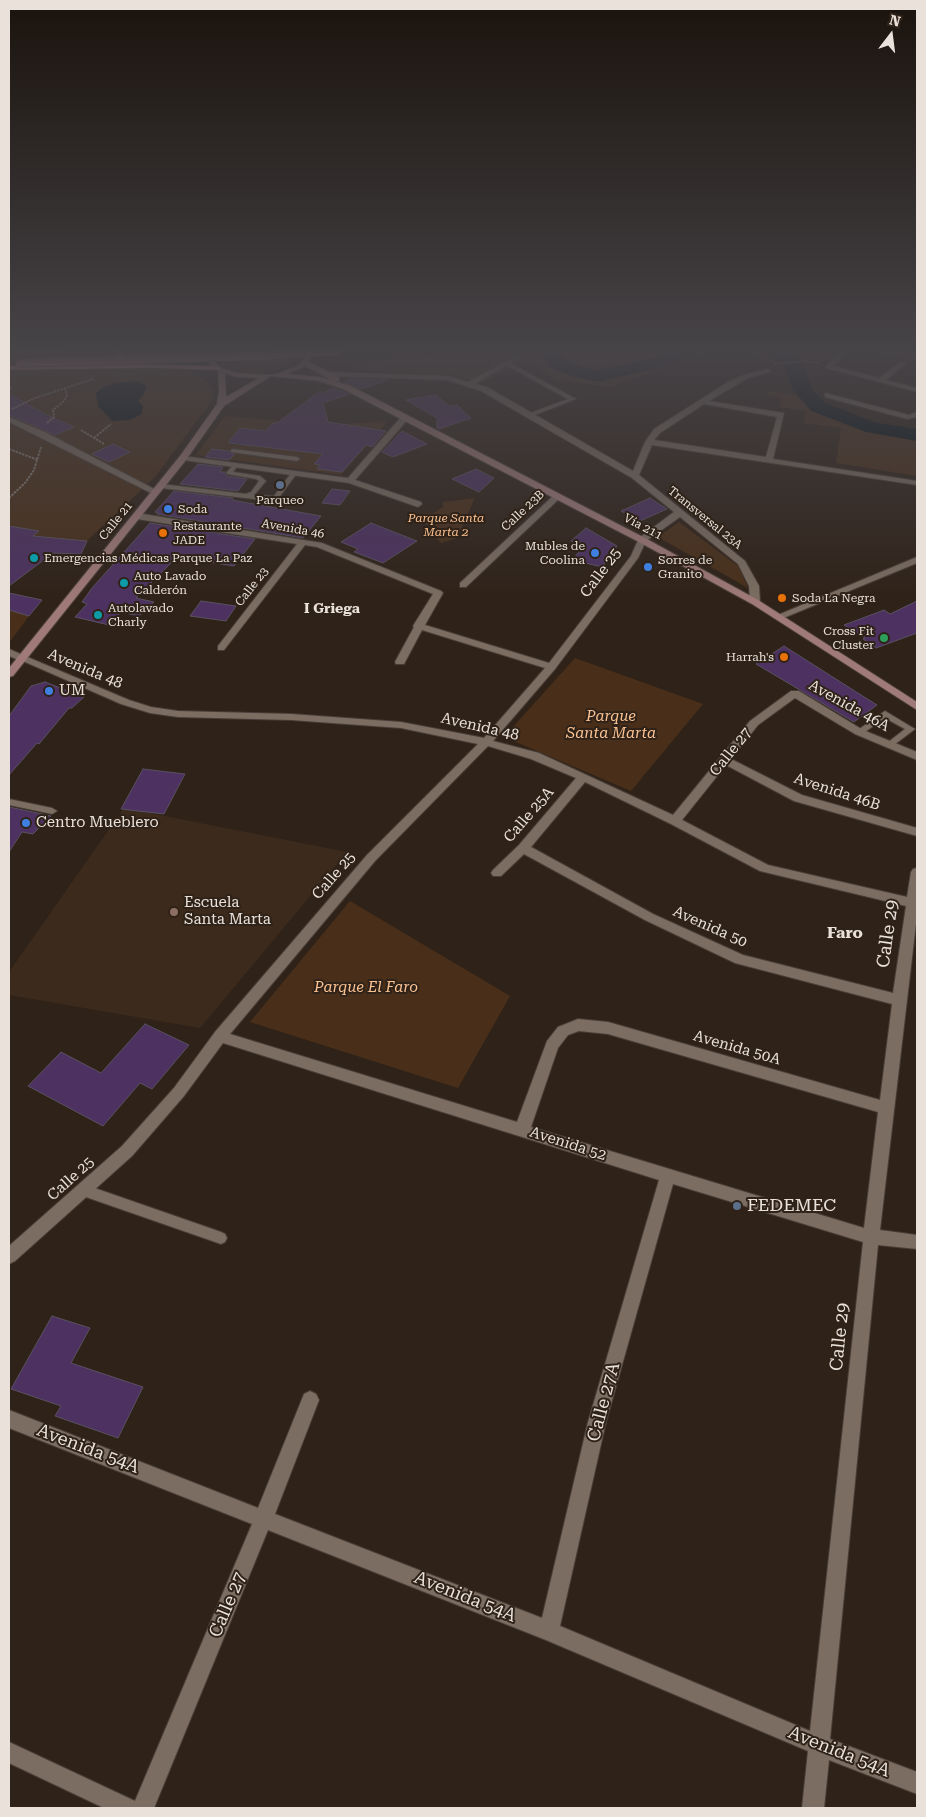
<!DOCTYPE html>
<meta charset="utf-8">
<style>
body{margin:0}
#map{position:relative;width:926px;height:1817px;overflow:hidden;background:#2f2218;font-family:"Roboto Serif",serif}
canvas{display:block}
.frame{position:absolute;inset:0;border:10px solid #e9e1da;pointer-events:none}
.north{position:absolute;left:866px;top:10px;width:50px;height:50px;-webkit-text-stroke:4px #2f2218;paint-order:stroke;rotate:15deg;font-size:14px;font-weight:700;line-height:20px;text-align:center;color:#e9e1da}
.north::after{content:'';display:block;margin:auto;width:18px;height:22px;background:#e9e1da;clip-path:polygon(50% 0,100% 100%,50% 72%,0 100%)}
</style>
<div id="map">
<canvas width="926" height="1817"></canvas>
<div class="frame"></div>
<div class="north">N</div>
</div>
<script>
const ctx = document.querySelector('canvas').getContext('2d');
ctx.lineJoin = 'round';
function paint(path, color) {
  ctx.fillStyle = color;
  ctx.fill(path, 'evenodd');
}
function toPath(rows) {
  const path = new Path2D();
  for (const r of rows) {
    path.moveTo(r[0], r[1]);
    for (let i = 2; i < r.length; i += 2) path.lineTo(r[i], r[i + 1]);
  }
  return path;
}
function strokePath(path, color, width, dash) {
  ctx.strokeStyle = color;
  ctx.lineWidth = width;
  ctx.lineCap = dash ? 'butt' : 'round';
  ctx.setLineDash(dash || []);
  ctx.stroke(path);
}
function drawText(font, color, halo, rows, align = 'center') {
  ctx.font = font + ' "Roboto Serif",serif';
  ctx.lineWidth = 4;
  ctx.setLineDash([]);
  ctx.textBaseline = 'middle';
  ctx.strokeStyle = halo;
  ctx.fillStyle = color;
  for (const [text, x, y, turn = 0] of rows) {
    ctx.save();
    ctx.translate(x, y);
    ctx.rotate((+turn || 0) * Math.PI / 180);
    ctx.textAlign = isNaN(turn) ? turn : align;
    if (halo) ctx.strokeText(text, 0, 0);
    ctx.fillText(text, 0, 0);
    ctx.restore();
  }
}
paint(toPath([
 [124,808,347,852,200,1028,9,995,9,972]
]), '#3c2b1c');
paint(toPath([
 [9,351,197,351,190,373,205,380,213,390,213,399,155,477,87,541,40,538,20,559,9,567],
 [227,351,293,351,295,355,294,360,289,364,281,368,258,373,246,373,227,368,221,364,220,359],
 [479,351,714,351,609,387,557,380,527,361,480,383,453,375,351,370,355,365,363,362],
 [744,351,842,351,829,361,799,359,771,362],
 [868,351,917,351,917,362],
 [768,391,804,396,816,407,870,429,917,437,917,476,836,463,841,428,804,423,806,411,779,407,782,398,767,396],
 [225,416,282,421,280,423,272,423,268,429,388,421,341,475,196,455],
 [240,428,293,434,315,453,228,444],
 [475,498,457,538,441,543,418,514,434,513,443,507,443,502],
 [679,522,738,566,748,588,658,537],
 [9,610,29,616,9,643],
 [575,658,703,704,631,791,504,737],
 [350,901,510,996,458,1088,250,1022]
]), '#492f19');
paint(toPath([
 [137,381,147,386,144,394,138,401,143,406,142,414,130,420,112,421,98,406,96,393,102,388,114,383]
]), '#001016');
paint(toPath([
 [540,351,558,351,563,359,583,367,598,370,650,359,674,351,700,351,697,355,662,367,598,382,571,376,549,367,540,351],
 [760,351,784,351,799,357,806,370,811,388,825,403,877,423,917,429,917,441,866,432,811,411,792,389,785,365,763,355,760,351]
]), '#001016');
const building = toPath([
 [350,379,388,380,362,389,344,382,350,379],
 [333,388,349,394,323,403,328,422,386,431,372,447,366,445,342,472,317,469,320,465,314,464,323,454,228,443,240,428,266,431,273,423,277,423,320,391,321,394,333,388],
 [9,394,45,414,74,427,55,435,9,415,9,394],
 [436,395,449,406,457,405,471,418,439,429,437,428,437,418,406,400,436,395],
 [402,431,427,444,393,457,382,452,402,431],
 [113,444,130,452,109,462,92,454,113,444],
 [212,449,229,451,230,453,235,454,229,460,205,457,212,449],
 [198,464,223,467,220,472,225,472,227,476,247,479,238,491,180,484,198,464],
 [476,469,494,478,479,492,452,479,476,469],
 [332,489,350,491,340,505,322,503,332,489],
 [174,491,233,498,232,500,321,516,303,538,157,514,158,513,155,512,174,491],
 [650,498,667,509,640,521,621,511,650,498],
 [150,523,255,539,234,566,177,557,136,598,154,602,139,616,121,612,109,625,75,617,87,604,82,602,92,588,150,523],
 [371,523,417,541,383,563,354,552,358,549,341,542,371,523],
 [9,526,39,531,33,536,87,541,81,554,53,553,9,586,9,526],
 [586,528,617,546,602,567,572,560,584,546,571,541,586,528],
 [9,593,42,600,29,616,9,610,9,593],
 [201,601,236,606,226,621,190,616,201,601],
 [917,601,917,633,876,648,863,639,865,638,844,625,884,610,890,614,917,601],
 [784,646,850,688,877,705,854,722,756,664,784,646],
 [45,682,84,697,72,708,69,708,39,744,37,743,9,775,9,716,31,686,45,682],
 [143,769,185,774,164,814,121,809,143,769],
 [9,807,51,816,33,834,22,832,9,852,9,807],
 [145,1024,189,1045,152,1089,140,1083,103,1126,28,1086,61,1052,101,1073,145,1024],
 [52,1316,90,1328,71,1363,143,1387,118,1438,55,1416,61,1406,11,1389,52,1316]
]);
paint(building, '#4d3261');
strokePath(building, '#595160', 1);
const service = toPath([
 [504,362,508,362,576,399,532,416,528,416,528,414,568,399,504,364,504,362],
 [233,449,297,457,300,459,297,461,231,452,231,450,233,449],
 [235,463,238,465,233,472,260,476,266,481,254,495,274,496,292,472,297,473,278,499,271,501,161,488,158,486,161,484,246,494,251,492,259,481,256,479,227,474,227,472,235,463],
 [885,711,915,729,890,748,887,747,886,745,887,743,905,729,885,718,862,734,856,734,855,732,885,711],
 [9,799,52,808,57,811,52,814,9,805,9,799],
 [83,1184,221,1232,225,1234,227,1238,225,1242,221,1244,83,1196,79,1194,77,1190,79,1186,83,1184]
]);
const minor = toPath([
 [841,351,848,351,833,366,879,378,901,362,905,362,905,364,886,380,917,388,917,392,826,368,826,366,841,351],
 [514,357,519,358,475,384,487,387,633,471,645,442,654,429,728,382,744,375,768,369,771,371,770,372,748,378,709,401,784,413,773,459,917,481,917,485,652,445,639,475,745,561,759,586,760,602,755,605,750,602,749,586,738,564,680,517,646,541,638,558,555,669,493,741,539,753,673,815,750,721,791,691,799,691,863,730,917,752,917,760,855,734,795,698,758,725,731,759,802,795,917,828,917,836,794,801,726,765,682,820,768,865,907,897,911,872,913,869,917,868,917,915,880,1230,917,1235,917,1249,878,1245,830,1739,917,1772,917,1794,829,1760,824,1808,802,1808,808,1751,546,1640,268,1530,154,1808,104,1808,9,1763,9,1742,135,1801,252,1524,9,1428,9,1410,258,1508,304,1394,310,1391,316,1394,319,1400,275,1514,542,1618,588,1422,659,1180,223,1043,184,1096,132,1156,15,1261,9,1264,9,1246,122,1146,174,1088,215,1032,367,855,478,744,401,728,291,720,178,717,150,713,121,704,16,658,21,655,25,656,129,700,151,707,178,711,291,714,401,722,484,738,545,668,422,630,404,664,396,664,395,662,414,627,413,626,433,594,317,547,305,545,224,650,218,650,218,646,297,544,137,519,133,516,137,513,322,543,441,591,443,593,425,625,549,663,631,556,639,538,674,512,632,478,481,391,447,380,329,376,325,374,329,372,448,376,468,382,514,357],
 [704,404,777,417,766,457,654,440,660,433,704,404],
 [488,746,531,759,576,778,519,845,493,870,491,873,493,876,501,876,524,854,645,920,735,963,892,1004,880,1100,608,1022,578,1019,558,1027,547,1041,517,1122,230,1034,375,861,488,746],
 [585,782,671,824,760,871,906,906,893,993,743,955,653,914,531,847,585,782],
 [579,1031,608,1034,878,1112,864,1228,531,1127,558,1048,568,1035,579,1031],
 [673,1184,863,1242,810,1731,560,1626,606,1422,673,1184],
 [825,393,909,415,917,412,917,417,907,419,825,397,825,393],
 [402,416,409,418,355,480,421,502,422,504,418,507,349,483,183,460,179,458,183,456,348,478,402,416],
 [9,417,45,432,160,492,153,494,9,422,9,417],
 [554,495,561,497,466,587,460,587,460,583,554,495],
 [917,557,917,563,781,619,778,620,773,617,917,557]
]);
const tertiary = toPath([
 [9,649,25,656,26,658,21,661,9,656,9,649]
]);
const secondary = toPath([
 [214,351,220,351,215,357,215,362,223,369,238,373,271,375,280,373,295,367,302,362,305,357,304,351,310,351,311,357,309,362,339,377,339,381,333,381,305,366,287,374,320,377,349,385,645,538,758,600,917,702,917,710,752,604,639,542,343,389,319,381,271,376,224,406,186,460,13,676,9,677,9,668,180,456,217,404,219,390,218,371,209,363,209,357,214,351],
 [225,373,237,377,259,378,226,397,225,373]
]);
const trunk = toPath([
 [9,351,61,351,57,353,9,354,9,351],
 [111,351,120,351,124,354,122,361,115,364,217,366,221,368,217,370,152,368,9,370,9,366,103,364,115,358,116,355,111,351]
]);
strokePath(service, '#493e37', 2);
strokePath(minor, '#493e37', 2);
strokePath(tertiary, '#493e37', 2);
strokePath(secondary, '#493e37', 2);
strokePath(trunk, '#493e37', 2);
strokePath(toPath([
 [774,364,805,361,820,363],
 [9,389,12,388],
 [12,409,35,398,93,379],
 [47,423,54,417,53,410,64,401,67,395,65,388],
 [81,430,104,444],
 [94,438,111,424],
 [9,449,38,460],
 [9,498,25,483,34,470,41,447]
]), '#887e75', 2, [2.5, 1]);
paint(service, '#7b6d61');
paint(minor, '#7b6d61');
paint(tertiary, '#7b6d61');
paint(secondary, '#a07a78');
paint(trunk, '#de919d');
const trunkBridge = toPath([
 [20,363,261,356,336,351]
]);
strokePath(trunkBridge, '#493e37', 9, []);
strokePath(trunkBridge, '#de919d', 8);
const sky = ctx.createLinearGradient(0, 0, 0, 605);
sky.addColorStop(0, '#1a130d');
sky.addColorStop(0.58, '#474448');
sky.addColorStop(1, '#47444800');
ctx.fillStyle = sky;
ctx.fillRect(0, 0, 926, 605);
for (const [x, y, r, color] of [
 [280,485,5,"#5c6f8a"],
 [168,509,5,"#3f7fe0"],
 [163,533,5,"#e8710a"],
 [595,553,5,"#3f7fe0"],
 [34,558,5,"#0f9aa8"],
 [648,567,5,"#3f7fe0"],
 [124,583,5,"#0f9aa8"],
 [782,598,5,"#e8710a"],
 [98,615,5,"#0f9aa8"],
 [884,638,5,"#2e9e5b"],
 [784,657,5,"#e8710a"],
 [49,691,5,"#3f7fe0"],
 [26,823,5,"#3f7fe0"],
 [174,912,5,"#8d6e63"],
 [737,1206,5,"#5c6f8a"]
]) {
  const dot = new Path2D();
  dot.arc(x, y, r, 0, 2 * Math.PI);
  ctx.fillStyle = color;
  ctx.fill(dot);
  strokePath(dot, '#2f2218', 2);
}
drawText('12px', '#e9e1da', '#2f2218', [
 ["Parqueo",280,500,"center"],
 ["Soda",178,509],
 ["Restaurante",173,526],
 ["JADE",173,540],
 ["Mubles de",585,546,"right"],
 ["Coolina",585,560,"right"],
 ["Emergencias Médicas Parque La Paz",44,558],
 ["Sorres de",658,560],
 ["Granito",658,574],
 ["Auto Lavado",134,576],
 ["Calderón",134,590],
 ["Soda La Negra",792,598],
 ["Autolavado",108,608],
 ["Charly",108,622],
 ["Cross Fit",874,631,"right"],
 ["Cluster",874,645,"right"],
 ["Harrah's",774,657,"right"]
], 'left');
drawText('12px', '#e9e1da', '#2f2218', [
 ["Calle 23B",523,511,-43],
 ["Transversal 23A",705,518,39],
 ["Calle 21",116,521,-51],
 ["Vía 211",643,527,28],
 ["Avenida 46",293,529,10],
 ["Calle 23",252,587,-52]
]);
drawText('italic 12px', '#fbc292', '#2f2218', [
 ["Parque Santa",446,518],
 ["Marta 2",446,532]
]);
drawText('bold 14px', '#e9e1da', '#2f2218', [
 ["I Griega",332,609]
]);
drawText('15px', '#e9e1da', '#2f2218', [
 ["Calle 25",601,573,-53],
 ["Avenida 48",85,669,23],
 ["Avenida 46A",849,706,29],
 ["Avenida 48",480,727,13],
 ["Calle 27",731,752,-51],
 ["Avenida 46B",837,792,18],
 ["Calle 25A",529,815,-49],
 ["Calle 25",334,876,-49],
 ["Avenida 50",710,927,24],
 ["Avenida 50A",737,1048,16],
 ["Avenida 52",568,1144,18],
 ["Calle 25",71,1179,-42]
]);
drawText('15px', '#e9e1da', '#2f2218', [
 ["UM",59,691],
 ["Centro Mueblero",36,823],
 ["Escuela",184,903],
 ["Santa Marta",184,920]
], 'left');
drawText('italic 15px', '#fbc292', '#2f2218', [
 ["Parque",611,717],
 ["Santa Marta",611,734],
 ["Parque El Faro",366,988]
]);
drawText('bold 16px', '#e9e1da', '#2f2218', [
 ["Faro",845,933]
]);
drawText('18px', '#e9e1da', '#2f2218', [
 ["Calle 29",888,934,-82],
 ["Calle 29",840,1337,-84],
 ["Calle 27A",604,1402,-75],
 ["Avenida 54A",88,1449,21],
 ["Avenida 54A",465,1597,22],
 ["Calle 27",228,1605,-67],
 ["Avenida 54A",839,1752,22]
]);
drawText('18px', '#e9e1da', '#2f2218', [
 ["FEDEMEC",747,1206]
], 'left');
</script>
